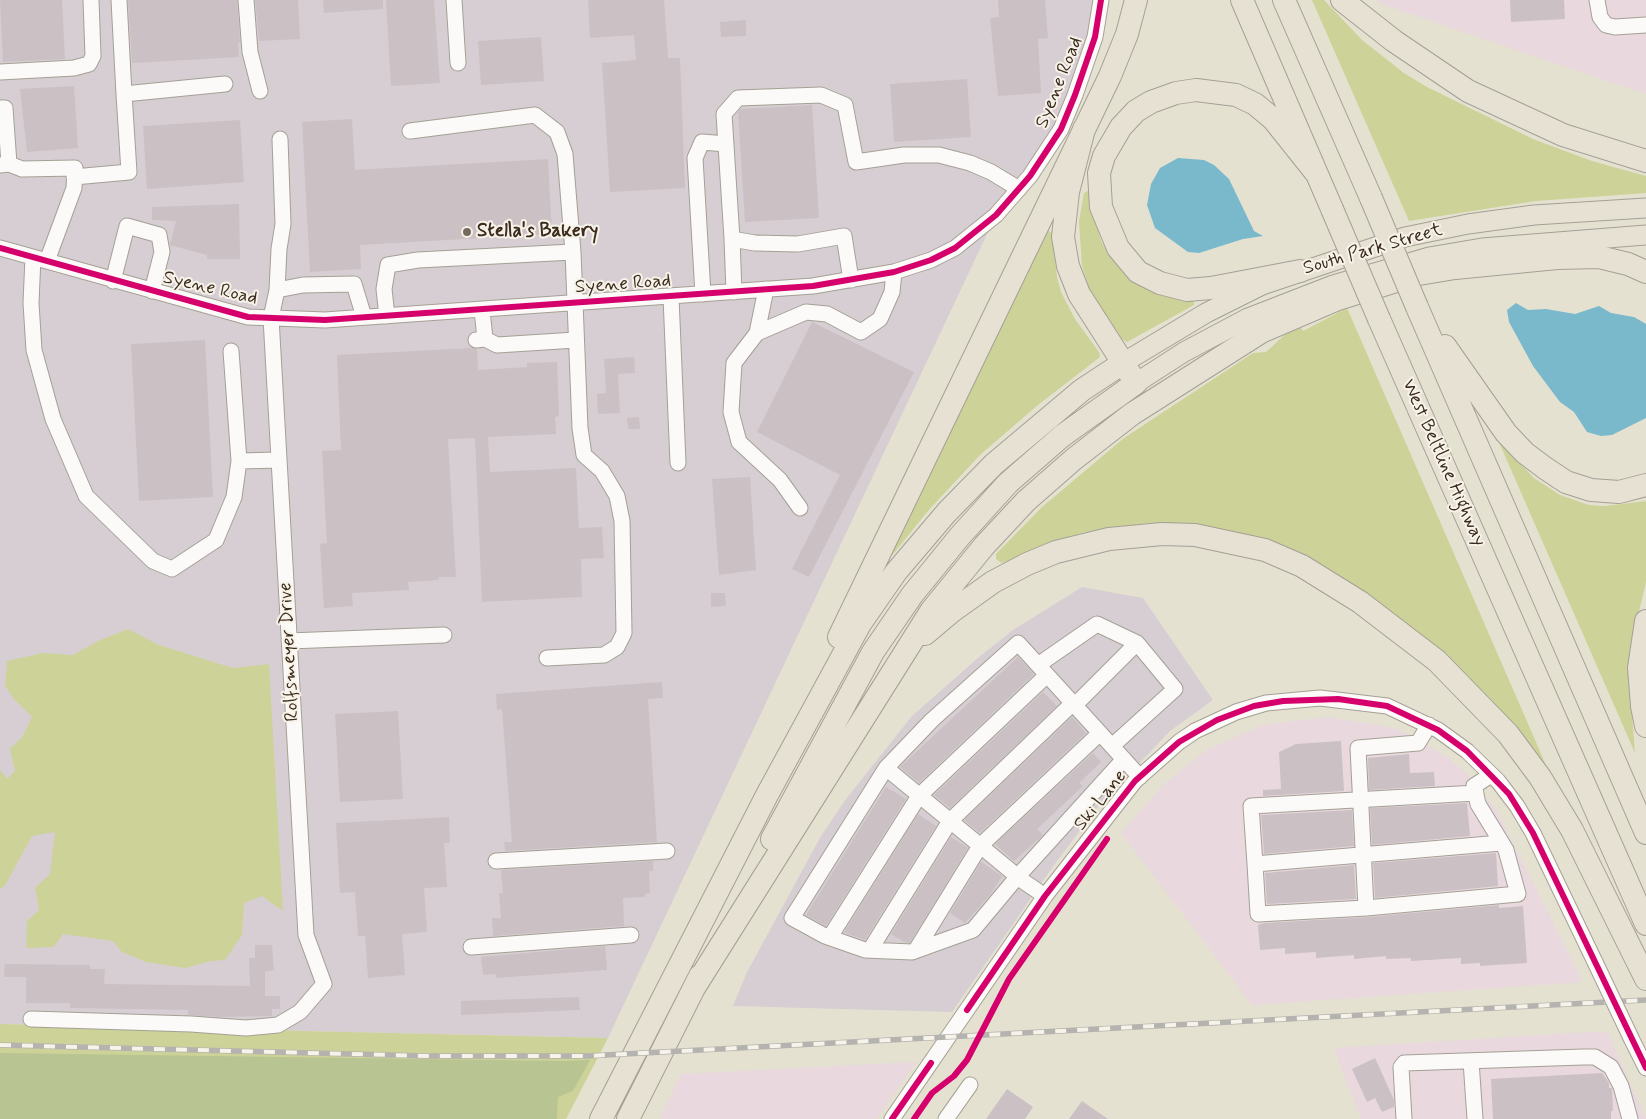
<!DOCTYPE html>
<style>
body{margin:0}
canvas{display:block;background:#e4e1d1}
</style>
<canvas width="1646" height="1119"></canvas>
<script>
const ctx = document.querySelector('canvas').getContext('2d');
ctx.lineJoin = 'round';
function paint(path, color) {
  ctx.fillStyle = color;
  ctx.fill(path, 'evenodd');
}
function toPath(rows) {
  const path = new Path2D();
  for (const r of rows) {
    path.moveTo(r[0], r[1]);
    for (let i = 2; i < r.length; i += 2) path.lineTo(r[i], r[i + 1]);
  }
  return path;
}
function strokePath(path, color, width, dash) {
  ctx.strokeStyle = color;
  ctx.lineWidth = width;
  ctx.lineCap = dash ? 'butt' : 'round';
  ctx.setLineDash(dash || []);
  ctx.stroke(path);
}
function drawText(font, color, halo, rows, align = 'center') {
  ctx.font = font + ' Mynerve,sans-serif';
  ctx.lineWidth = 4;
  ctx.setLineDash([]);
  ctx.textBaseline = 'middle';
  ctx.strokeStyle = halo;
  ctx.fillStyle = color;
  for (const [text, x, y, turn = 0] of rows) {
    ctx.save();
    ctx.translate(x, y);
    ctx.rotate((+turn || 0) * Math.PI / 180);
    ctx.textAlign = isNaN(turn) ? turn : align;
    if (halo) ctx.strokeText(text, 0, 0);
    ctx.fillText(text, 0, 0);
    ctx.restore();
  }
}
paint(toPath([
 [1378,0,1646,0,1646,94,1381,4],
 [1326,717,1386,726,1406,733,1446,756,1467,774,1497,811,1583,982,1252,1005,1121,833,1165,783,1208,749,1263,725],
 [1607,1031,1646,1119,1361,1119,1334,1048],
 [916,1062,877,1119,660,1119,681,1074]
]), '#e9d8de');
paint(toPath([
 [0,0,1101,0,1061,129,996,215,608,1038,0,1024],
 [1082,587,1143,598,1213,700,1170,731,1097,808,1054,865,952,1012,733,1006,747,972,821,836,846,799,912,716,979,657,1013,630]
]), '#d7ced3');
paint(toPath([
 [1312,0,1324,0,1362,40,1404,73,1427,87,1533,139,1592,161,1646,176,1646,193,1536,201,1409,221],
 [1091,189,1093,216,1102,243,1118,265,1139,283,1194,301,1194,305,1127,342,1120,338,1093,300,1082,266,1079,221,1084,193],
 [1045,228,1052,233,1057,277,1061,292,1075,319,1099,352,1100,357,1038,405,980,455,928,511,890,558,888,555],
 [1347,308,1539,749,1549,773,1516,729,1264,540,1218,528,1148,523,1081,533,1002,563,996,559,996,554,1042,507,1124,438,1253,353,1266,352,1292,328,1300,325,1303,331],
 [1498,440,1534,478,1560,495,1589,505,1605,506,1646,501,1646,582,1635,629,1631,701,1635,753],
 [128,629,159,645,233,668,269,664,283,911,262,896,244,903,242,935,225,960,211,961,185,968,146,962,122,952,113,941,63,934,54,947,26,948,27,921,39,910,35,888,50,874,55,832,32,836,4,887,0,888,0,770,7,779,15,771,10,749,23,736,32,717,14,699,5,686,7,661,43,653,73,655,98,641],
 [0,1024,608,1038,566,1119,0,1119]
]), '#cdd398');
paint(toPath([
 [0,1053,562,1061,590,1060,573,1091,558,1097,557,1119,0,1119]
]), '#b8c491');
paint(toPath([
 [1178,158,1204,160,1214,165,1229,179,1254,231,1263,236,1243,239,1199,253,1188,252,1155,228,1147,205,1151,184,1160,168],
 [1516,303,1528,310,1546,309,1575,314,1599,306,1611,313,1634,317,1646,324,1646,418,1612,435,1601,436,1587,432,1574,412,1560,402,1533,366,1509,322,1507,310]
]), '#7ab8cc');
paint(toPath([
 [0,0,62,0,65,59,3,62],
 [128,0,237,0,240,42,238,43,239,57,132,63],
 [255,0,298,0,300,39,259,41],
 [323,0,383,0,383,9,324,13],
 [386,0,434,0,440,83,391,86],
 [588,0,664,0,668,58,680,58,685,188,610,192,602,63,636,60,634,35,590,38],
 [998,0,1045,0,1048,38,1038,39,1041,93,998,96,990,18,999,17],
 [1510,0,1564,0,1565,19,1511,22],
 [746,20,746,36,721,37,720,22],
 [541,37,544,81,481,85,478,41],
 [967,79,971,137,894,142,890,84],
 [74,86,78,148,27,152,20,89],
 [812,105,819,218,745,222,738,112,741,109],
 [352,119,355,170,548,159,552,234,360,245,361,269,310,272,302,122],
 [240,120,244,182,147,189,143,126],
 [239,204,240,259,207,259,207,255,170,245,176,221,152,220,152,207],
 [812,322,914,372,809,577,792,569,840,475,757,432],
 [205,340,213,497,139,501,131,344],
 [472,348,477,349,478,370,527,367,527,363,557,362,559,416,555,417,556,434,488,437,490,472,576,468,579,528,602,527,604,558,581,559,582,597,482,602,475,438,448,439,456,577,439,577,439,580,408,582,409,590,352,593,353,606,324,608,320,544,327,543,322,451,341,450,337,355],
 [634,357,635,373,618,374,620,413,598,414,597,394,606,393,604,359],
 [639,417,640,429,628,429,627,418],
 [750,477,756,570,719,575,712,479],
 [711,593,725,593,726,606,711,607],
 [1018,657,1034,674,919,783,900,767],
 [662,682,663,698,648,699,657,842,505,851,504,842,512,842,502,709,497,710,496,694],
 [1043,692,1057,706,950,808,934,795],
 [398,711,403,799,340,802,335,714],
 [1072,717,1086,733,980,833,964,820],
 [1341,741,1344,791,1263,796,1263,790,1281,789,1279,752,1296,744],
 [1093,753,1101,762,1079,783,1083,786,1037,829,1043,835,1014,861,995,844],
 [1409,754,1410,773,1434,772,1435,786,1369,790,1368,758],
 [886,787,906,799,826,926,806,915],
 [1467,803,1470,836,1372,845,1370,808],
 [1352,810,1354,846,1264,854,1261,815],
 [918,814,936,826,865,940,848,934,844,932],
 [449,817,450,843,444,843,447,887,424,888,427,932,402,934,405,975,368,978,365,936,358,936,355,892,340,893,336,823],
 [951,837,968,848,910,943,904,942,891,934],
 [1496,853,1498,886,1375,898,1373,863],
 [653,861,653,871,649,871,650,893,645,894,645,897,623,898,624,926,493,936,492,918,501,918,499,893,503,893,501,870],
 [981,862,1002,876,990,895,965,923,950,913],
 [1354,865,1356,899,1267,904,1265,873],
 [1499,905,1499,908,1523,906,1527,963,1480,966,1480,963,1461,964,1461,958,1411,961,1411,958,1386,959,1386,956,1354,959,1354,955,1316,958,1316,952,1285,954,1285,948,1260,950,1258,925,1264,923,1367,917],
 [255,945,272,945,274,970,265,972,265,996,280,996,280,1009,272,1009,272,1016,219,1017,188,1015,188,1010,70,1008,70,1003,26,1003,26,977,4,977,5,964,90,965,90,969,105,969,104,984,250,986,249,958,255,958],
 [605,946,607,970,496,978,496,974,483,975,481,957],
 [579,997,580,1010,461,1015,461,1001],
 [1375,1058,1394,1100,1394,1107,1382,1112,1375,1098,1367,1102,1352,1069],
 [1602,1073,1609,1083,1609,1088,1612,1088,1613,1111,1611,1111,1611,1119,1493,1119,1491,1079],
 [1007,1089,1033,1107,1025,1119,986,1119],
 [1082,1101,1108,1119,1069,1119]
]), '#cbc1c4');
const minor = toPath([
 [119,0,124,94,225,84],
 [246,0,250,52,260,91],
 [454,0,458,63],
 [1597,0,1600,17,1606,25,1615,27,1646,25],
 [0,72,74,68,89,64,93,56,91,0],
 [0,108,5,108,9,164,0,165],
 [410,131,535,115,557,132,565,154,573,252],
 [9,164,22,169,75,168,74,188,47,261],
 [74,177,129,172,124,94],
 [732,239,724,114,738,98,821,95,845,105,856,162,904,155,939,155,970,163,991,172,1019,189],
 [0,248,248,317,325,320,813,286,894,272,931,260,955,248,996,215,1030,176,1061,129,1075,95,1095,37,1101,0],
 [33,257,31,303,34,350,53,419,86,496,153,561,172,569,216,540,234,497,239,461,279,460],
 [113,281,127,226,159,235,162,252,152,291],
 [766,289,757,333,734,363,731,412,739,442,780,480,800,508],
 [277,290,303,285,354,284,364,317],
 [734,292,732,239,755,243,798,244,844,236,851,280],
 [703,294,695,158,702,142,726,144],
 [671,297,678,463],
 [387,316,384,289,388,265,418,260,573,252,580,428,584,455,602,471,617,496,622,521,624,633,617,647,604,655,547,658],
 [757,333,806,312,827,314,861,332,880,319,892,292,894,272],
 [485,339,497,345,576,340],
 [476,340,485,339,482,310],
 [231,351,239,461],
 [289,641,444,635],
 [1038,665,1097,624,1137,643,1175,689,1112,746],
 [1075,705,1137,643],
 [1429,725,1418,743,1358,748,1366,908,1518,894,1506,850,1478,804,1474,786,1491,775],
 [886,768,792,918,825,936,865,950,912,952,973,930,1018,876,1124,759],
 [1476,793,1251,806,1255,864,1501,843],
 [496,861,667,851],
 [1255,864,1258,914,1366,908],
 [1045,896,1023,881,886,768,932,720,1018,643,1140,777],
 [830,937,919,796,1047,675],
 [471,947,631,935],
 [870,950,950,821,1073,703],
 [916,950,980,846,1100,733],
 [31,1019,191,1024,246,1028,278,1025,300,1012,324,984,306,935,271,318,277,290,279,249,283,224,280,139],
 [1632,1040,1646,1068],
 [1471,1061,1475,1119],
 [892,1119,1045,896,1135,781,1179,742,1195,731,1236,712,1266,703,1320,698,1387,706,1438,730,1467,751,1498,781,1517,806,1533,833,1595,962],
 [946,1119,970,1085],
 [1404,1119,1401,1067,1404,1063,1583,1057,1595,1057,1611,1067,1621,1086,1630,1119]
]);
const major = toPath([
 [1123,363,1206,313,1262,285,1405,237,1468,224,1534,215,1646,208],
 [1136,383,1184,352,1248,318,1333,285,1429,257,1482,248,1646,235]
]);
const highway = toPath([
 [1242,0,1332,209],
 [1284,0,1371,198],
 [1342,0,1394,41,1468,91,1563,135,1646,161],
 [1300,271,1211,288,1187,290,1160,283,1138,272,1118,248,1101,207,1099,173,1104,156,1121,127,1136,111,1151,102,1176,93,1196,90,1236,95,1255,104,1273,119,1316,173],
 [1417,307,1646,833],
 [1379,319,1646,924],
 [1445,346,1506,433,1525,453,1545,468,1566,482,1591,490,1619,492,1646,485],
 [1646,621,1639,668,1642,706,1646,726],
 [925,634,951,612,993,582,1027,564,1056,552,1109,539,1162,534,1195,535,1265,550,1302,566,1360,602,1437,661,1508,734,1540,777,1572,830,1646,979],
 [839,637,1110,76,1127,34,1136,0],
 [772,839,873,652,912,595,960,536,1008,483,1062,436,1136,383,1079,294,1068,266,1063,237,1068,192,1084,129],
 [694,988,931,611,984,546,1026,501,1074,459,1132,414,1261,332,1338,299,1419,274,1455,268,1557,258,1599,257,1628,264,1646,272],
 [601,1119,767,795,860,624,896,572,947,512,994,464,1082,390,1123,363],
 [628,1119,700,976]
]);
strokePath(minor, '#a4a095', 17);
strokePath(major, '#a4a095', 21);
strokePath(highway, '#a4a095', 24);
strokePath(minor, '#fbfaf8', 15);
strokePath(major, '#e7e1d4', 19);
strokePath(highway, '#e7e1d4', 22);
const rail = toPath([
 [0,1045,429,1056,587,1056,1646,1000]
]);
strokePath(rail, '#b5b3af', 5.5);
strokePath(rail, '#f7f3e8', 4, [11]);
const minorBridge = toPath([
 [1595,962,1632,1040]
]);
const highwayBridge = toPath([
 [1371,198,1417,307],
 [1332,209,1379,319]
]);
strokePath(minorBridge, '#a4a095', 17, []);
strokePath(highwayBridge, '#a4a095', 24, []);
strokePath(minorBridge, '#fbfaf8', 15);
strokePath(highwayBridge, '#e7e1d4', 22);
strokePath(toPath([
 [0,248,248,317,325,320,813,286,894,272,931,260,955,248,996,215,1030,176,1061,129,1075,95,1095,37,1101,0],
 [967,1010,1045,896,1135,781,1179,742,1217,720,1254,706,1283,701,1338,699,1387,706,1438,730,1467,751,1509,794,1533,833,1646,1068],
 [892,1119,931,1063],
 [914,1119,932,1093,954,1076,967,1060,1009,979,1107,839]
]), '#d6006c', 6);
for (const [x, y, r, color] of [
 [467,232,5,"#766a5d"]
]) {
  const dot = new Path2D();
  dot.arc(x, y, r, 0, 2 * Math.PI);
  ctx.fillStyle = color;
  ctx.fill(dot);
  strokePath(dot, '#f7f3e8', 2);
}
drawText('19px', '#3b2a1e', '#f7f3e8', [
 ["Syene Road",1060,83,-68],
 ["South Park Street",1373,250,-16],
 ["Syene Road",623,285,-4],
 ["Syene Road",210,289,13],
 ["West Beltline Highway",1443,463,66],
 ["Rolfsmeyer Drive",290,652,-93],
 ["Ski Lane",1101,801,-51]
]);
drawText('bold 19px', '#3b2a1e', '#f7f3e8', [
 ["Stella's Bakery",477,232]
], 'left');
</script>
